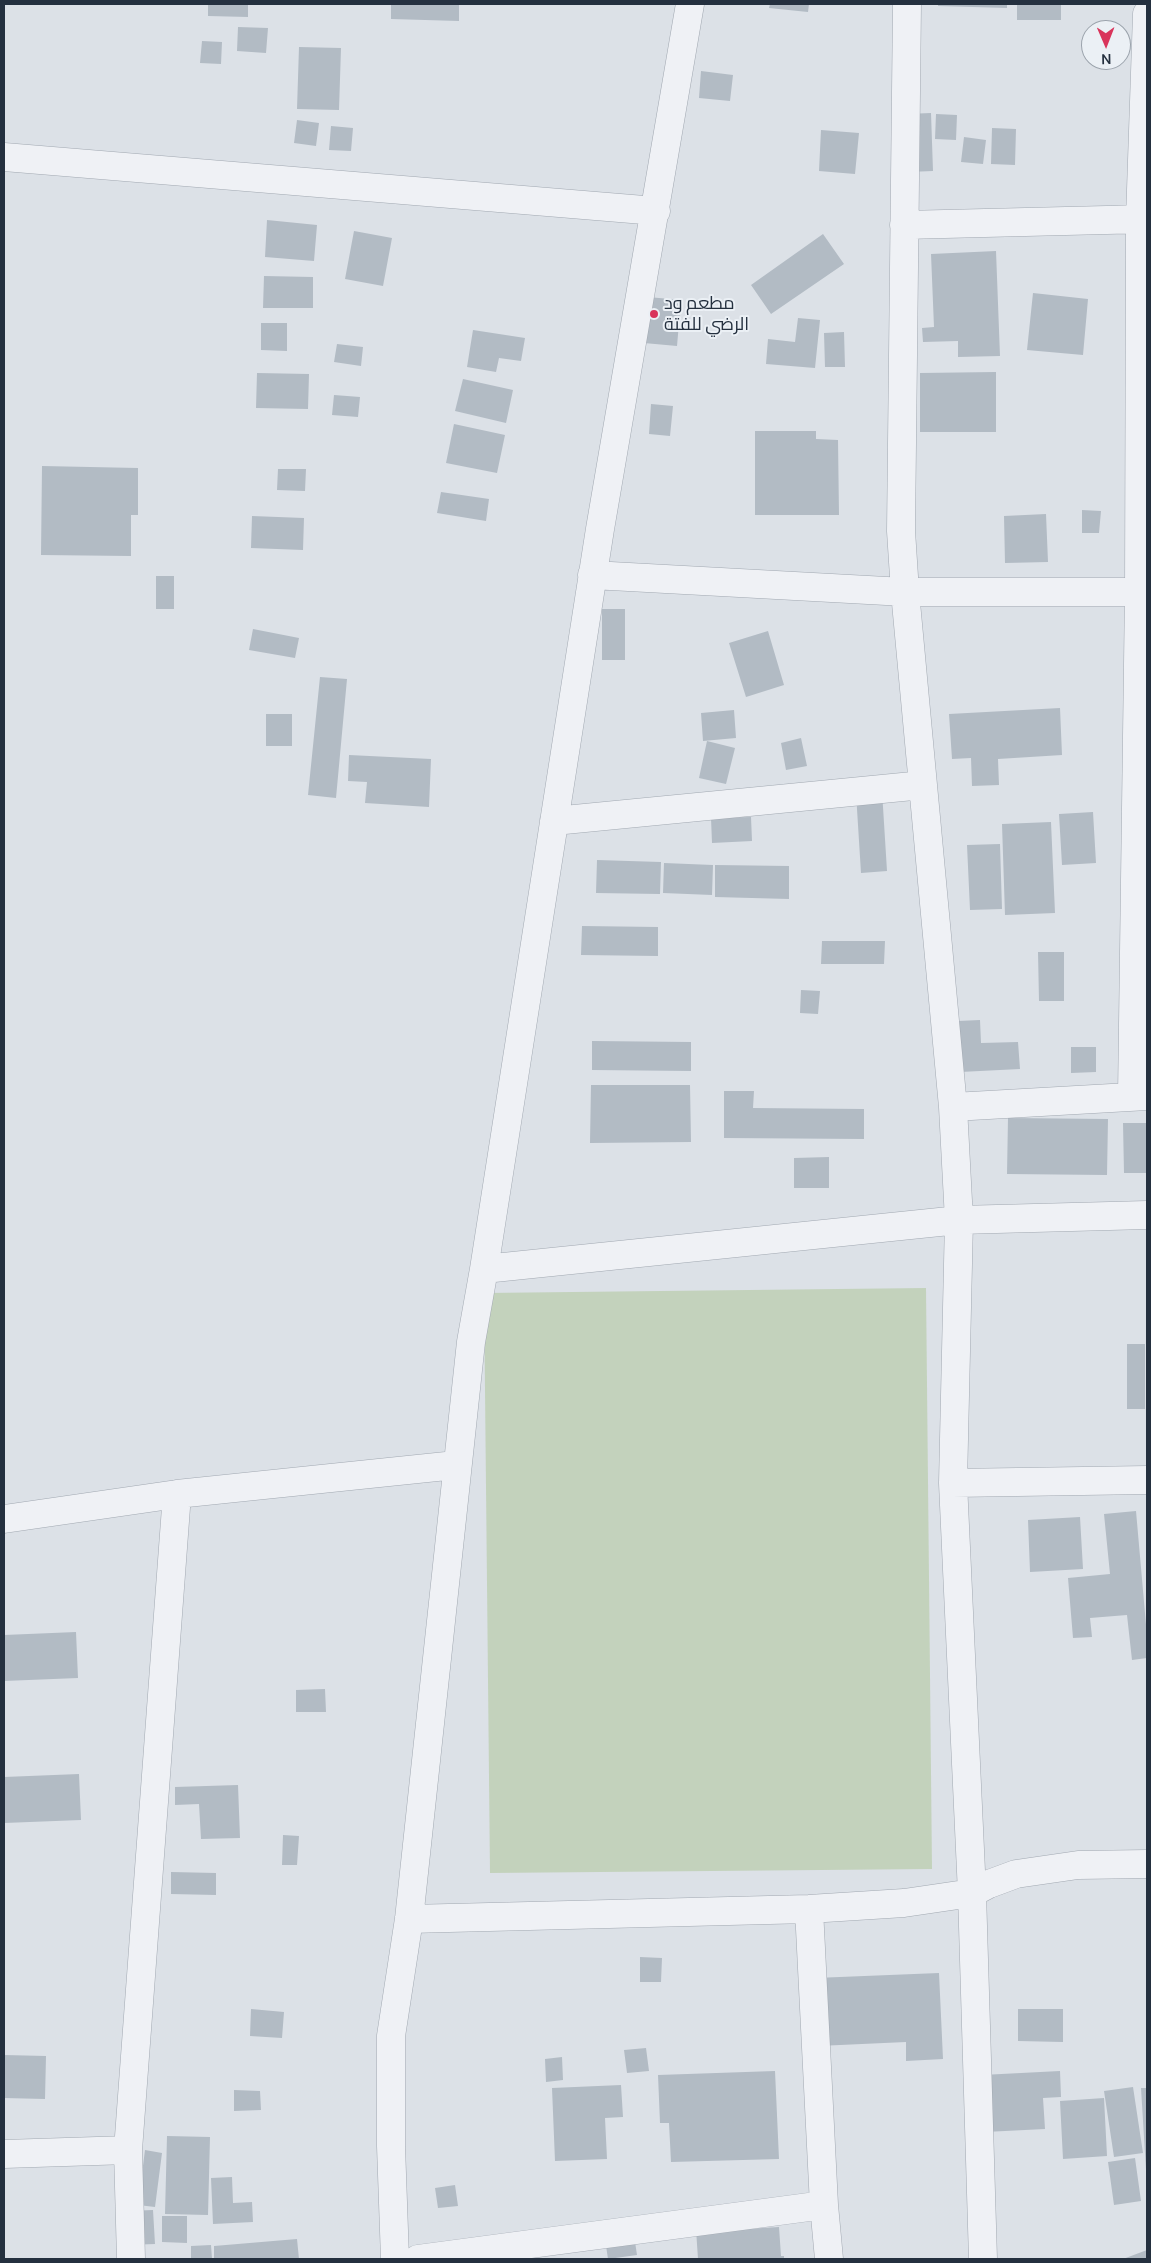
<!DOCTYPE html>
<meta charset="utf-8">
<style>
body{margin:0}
#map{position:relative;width:1151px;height:2263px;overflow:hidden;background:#dce1e7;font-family:Manrope,sans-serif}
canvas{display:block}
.frame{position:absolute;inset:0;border:5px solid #24303f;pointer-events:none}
.north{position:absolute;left:1081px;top:20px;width:50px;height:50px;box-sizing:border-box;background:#ebf0f5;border:1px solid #9ba3ac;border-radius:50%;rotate:179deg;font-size:14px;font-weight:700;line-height:20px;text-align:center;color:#24303f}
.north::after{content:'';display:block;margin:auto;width:18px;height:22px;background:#d9345b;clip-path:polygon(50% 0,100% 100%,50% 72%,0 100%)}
</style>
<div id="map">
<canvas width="1151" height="2263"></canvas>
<div class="frame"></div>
<div class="north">N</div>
</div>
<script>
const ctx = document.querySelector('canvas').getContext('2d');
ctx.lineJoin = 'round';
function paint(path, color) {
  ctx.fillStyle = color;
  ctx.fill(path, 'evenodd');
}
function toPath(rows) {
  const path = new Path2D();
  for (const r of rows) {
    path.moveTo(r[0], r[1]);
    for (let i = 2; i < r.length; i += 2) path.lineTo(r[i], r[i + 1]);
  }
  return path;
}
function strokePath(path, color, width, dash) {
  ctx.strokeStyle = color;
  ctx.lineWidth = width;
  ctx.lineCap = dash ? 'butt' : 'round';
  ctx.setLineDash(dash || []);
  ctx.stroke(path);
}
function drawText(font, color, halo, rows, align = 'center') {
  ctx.font = font + ' Manrope,Cairo,sans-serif';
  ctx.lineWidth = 4;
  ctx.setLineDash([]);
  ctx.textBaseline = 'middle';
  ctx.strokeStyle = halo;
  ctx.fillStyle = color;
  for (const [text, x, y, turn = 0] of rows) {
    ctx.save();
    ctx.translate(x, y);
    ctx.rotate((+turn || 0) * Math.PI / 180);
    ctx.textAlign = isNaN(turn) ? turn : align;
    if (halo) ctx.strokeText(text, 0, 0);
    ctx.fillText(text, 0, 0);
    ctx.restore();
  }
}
paint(toPath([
 [926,1288,932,1869,490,1873,484,1293]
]), '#c3d2bc');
paint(toPath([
 [208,4,248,4,248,17,208,16],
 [391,4,459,4,459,21,391,19],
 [770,4,809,4,808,12,769,8],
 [938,4,1007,4,1007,8,938,6],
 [1017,4,1061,4,1061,20,1017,20],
 [238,27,268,28,266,53,237,51],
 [202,41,222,42,221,64,200,63],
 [299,47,341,48,339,110,297,109],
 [701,71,733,75,730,101,699,98],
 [931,113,933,171,908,172,906,114],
 [936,114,957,115,956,140,935,139],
 [297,120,319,123,316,146,294,143],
 [331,126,353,128,351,151,329,150],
 [992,128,1016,129,1015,165,991,164],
 [821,130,859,133,855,174,819,171],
 [964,137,986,140,983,164,961,162],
 [267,220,317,225,314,261,265,257],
 [354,231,392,238,383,286,345,279],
 [823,234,844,264,771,314,751,285],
 [996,251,1000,356,958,357,958,341,923,342,922,328,934,327,931,254],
 [264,276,313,277,313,308,263,308],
 [1033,293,1088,299,1083,355,1027,350],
 [637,296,681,300,677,346,633,342],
 [798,318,820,320,815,368,766,364,768,339,795,342],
 [261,323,287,323,287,351,261,350],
 [473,330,525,338,521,361,499,358,496,372,467,367],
 [844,332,845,367,825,367,824,333],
 [337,344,363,347,361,366,334,362],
 [996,372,996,432,920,432,920,373],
 [257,373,309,374,308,409,256,408],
 [463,379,513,390,506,423,455,411],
 [334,395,360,397,358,417,332,415],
 [651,404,673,406,670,436,649,434],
 [454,424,505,435,497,473,446,463],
 [755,431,816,431,816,439,838,440,839,515,755,515],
 [42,466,138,468,138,515,131,515,131,556,41,555],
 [278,469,306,469,305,491,277,490],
 [441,492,489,499,486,521,437,513],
 [1082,510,1101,511,1099,533,1082,533],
 [1046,514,1048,562,1005,563,1004,516],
 [252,516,304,518,303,550,251,548],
 [156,576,174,576,174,609,156,609],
 [602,609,625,609,625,660,602,660],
 [253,629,299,638,295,658,249,650],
 [768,631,784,685,746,697,729,643],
 [320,677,347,679,336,798,308,795],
 [1060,708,1062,755,998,759,999,785,972,786,971,758,952,759,949,714],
 [734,710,736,738,703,741,701,713],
 [266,714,292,714,292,746,266,746],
 [801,738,807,766,786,770,781,743],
 [707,741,735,748,726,784,699,778],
 [349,755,431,759,429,807,365,803,367,782,348,781],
 [882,791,887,871,861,873,856,793],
 [1093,812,1096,863,1062,865,1059,814],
 [751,817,752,841,712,843,711,818],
 [1051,822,1055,913,1005,915,1002,824],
 [1000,844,1002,909,970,910,967,845],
 [597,860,661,862,660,894,596,893],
 [664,863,713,865,712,895,663,893],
 [715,865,789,866,789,899,715,897],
 [582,926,658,927,658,956,581,955],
 [822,941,885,941,884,964,821,964],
 [1038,952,1064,952,1064,1001,1039,1001],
 [801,990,820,991,818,1014,800,1013],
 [980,1020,981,1043,1018,1042,1020,1069,960,1072,958,1021],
 [592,1041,691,1042,691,1071,592,1070],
 [1071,1047,1096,1047,1096,1072,1071,1073],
 [591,1085,690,1085,691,1142,590,1143],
 [724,1091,754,1091,753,1108,864,1109,864,1139,724,1138],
 [1008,1118,1108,1119,1107,1175,1007,1174],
 [1123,1123,1147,1123,1147,1173,1124,1173],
 [829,1157,829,1188,794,1188,794,1158],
 [1127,1344,1145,1344,1145,1409,1127,1409],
 [1136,1511,1147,1636,1147,1658,1132,1660,1127,1615,1090,1618,1092,1637,1073,1638,1068,1578,1110,1574,1104,1514],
 [1080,1517,1083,1569,1030,1572,1028,1520],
 [76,1632,78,1678,4,1681,4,1635],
 [325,1689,326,1712,296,1712,296,1690],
 [79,1774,81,1820,4,1823,4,1777],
 [238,1785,240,1838,201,1839,199,1804,175,1805,175,1787],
 [283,1835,299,1836,297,1865,282,1865],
 [171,1872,216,1873,216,1895,171,1894],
 [640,1957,662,1958,661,1982,640,1982],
 [939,1973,943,2059,906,2061,906,2042,818,2046,815,1978],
 [251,2009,284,2012,282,2038,250,2036],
 [1018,2009,1063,2009,1063,2042,1018,2041],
 [646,2048,649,2071,627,2073,624,2050],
 [4,2055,46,2056,45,2099,4,2098],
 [562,2057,563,2080,546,2082,545,2059],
 [775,2071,779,2159,671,2162,669,2123,660,2123,658,2075],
 [1060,2071,1061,2097,1043,2098,1045,2129,985,2132,982,2075],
 [621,2085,623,2117,605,2118,607,2159,555,2161,552,2088],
 [1133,2087,1143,2153,1114,2157,1104,2091],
 [1141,2088,1147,2088,1147,2170,1146,2170],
 [234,2090,260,2091,261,2110,234,2111],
 [1104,2098,1107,2156,1063,2159,1060,2101],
 [167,2136,210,2137,208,2215,165,2214],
 [145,2150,162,2153,155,2207,138,2205],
 [1135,2158,1141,2201,1114,2205,1108,2162],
 [232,2177,233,2203,252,2202,253,2222,213,2224,211,2178],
 [455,2185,458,2206,438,2208,435,2188],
 [153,2210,155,2244,128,2245,127,2211],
 [162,2216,187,2216,187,2243,162,2242],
 [779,2227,781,2256,784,2256,784,2259,698,2259,696,2229,730,2230],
 [634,2235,637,2255,608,2259,605,2239],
 [297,2239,299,2259,214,2259,214,2246],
 [211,2245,212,2259,191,2259,191,2246],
 [1147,2250,1147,2259,1123,2259]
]), '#b2bbc4');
const minor = toPath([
 [907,4,901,531,905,592,953,1107,959,1220,953,1483,972,1893,983,2259],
 [4,157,656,211],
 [904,225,1147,219],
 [592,575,905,592,1147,592],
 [554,821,923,785],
 [1132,1096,1139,592,1140,219,1147,14],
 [953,1107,1147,1096],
 [484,1269,959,1220,1147,1215],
 [953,1483,1147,1480],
 [4,1519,177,1494,456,1465],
 [809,1909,824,2205,829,2259],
 [409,1919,809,1909,904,1903,972,1893,989,1884,1016,1874,1078,1865,1147,1864],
 [4,2154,128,2150],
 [131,2259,128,2150,177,1494],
 [395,2259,391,2146,391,2036,409,1919,471,1342,484,1269,600,529,690,4],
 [418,2259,824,2205]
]);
strokePath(minor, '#a1a8b1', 29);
strokePath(minor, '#eff1f5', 28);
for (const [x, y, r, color] of [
 [654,314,5,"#d9345b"]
]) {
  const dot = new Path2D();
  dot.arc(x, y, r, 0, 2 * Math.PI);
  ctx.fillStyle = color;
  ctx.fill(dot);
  strokePath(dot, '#ebf0f5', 2);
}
drawText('18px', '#24303f', '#ebf0f5', [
 ["مطعم ود",664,304],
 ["الرضي للفتة",664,325]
], 'left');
</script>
